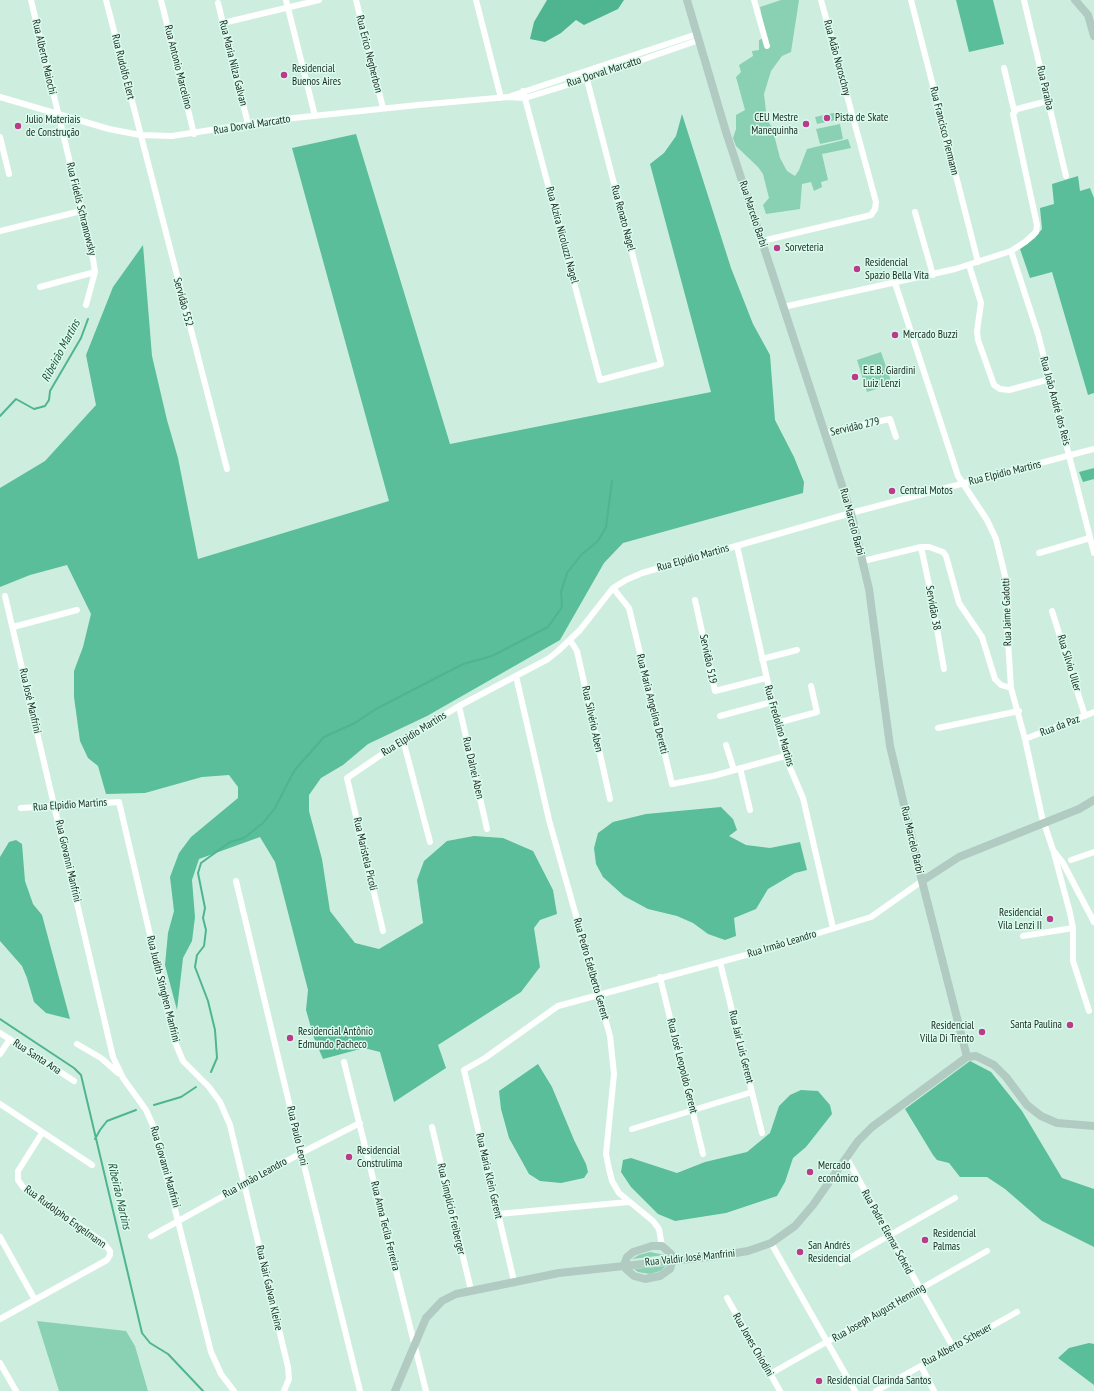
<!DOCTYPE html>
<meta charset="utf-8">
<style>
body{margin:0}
canvas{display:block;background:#cdeedf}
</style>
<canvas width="1094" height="1391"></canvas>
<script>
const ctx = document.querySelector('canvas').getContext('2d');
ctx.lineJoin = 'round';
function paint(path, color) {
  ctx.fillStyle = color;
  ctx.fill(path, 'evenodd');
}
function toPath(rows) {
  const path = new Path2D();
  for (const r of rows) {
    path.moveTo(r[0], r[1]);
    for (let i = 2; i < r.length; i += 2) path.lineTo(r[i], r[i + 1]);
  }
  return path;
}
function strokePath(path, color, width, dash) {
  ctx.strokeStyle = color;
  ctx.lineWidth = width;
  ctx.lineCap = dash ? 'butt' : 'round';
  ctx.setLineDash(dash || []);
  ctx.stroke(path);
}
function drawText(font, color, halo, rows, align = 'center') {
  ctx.font = font + ' "PT Sans Narrow",sans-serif';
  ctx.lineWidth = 3;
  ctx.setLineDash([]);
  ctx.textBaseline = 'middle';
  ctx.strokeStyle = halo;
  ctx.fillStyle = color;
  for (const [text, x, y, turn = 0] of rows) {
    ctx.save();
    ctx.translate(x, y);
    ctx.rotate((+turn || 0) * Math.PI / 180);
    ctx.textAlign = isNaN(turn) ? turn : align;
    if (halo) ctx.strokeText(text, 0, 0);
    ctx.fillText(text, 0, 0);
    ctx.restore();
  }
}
paint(toPath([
 [781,0,799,0,791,52,782,56,771,71,764,94,767,120,772,127,780,158,787,171,795,176,799,170,807,149,848,139,851,148,822,154,828,180,821,182,822,187,814,191,811,182,802,184,800,209,766,214,763,205,769,198,763,174,758,167,736,146,733,138,736,129,736,115,745,110,736,77,741,72,739,65,753,56,752,51,759,50,759,40,766,37,760,7],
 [838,112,840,119,817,124,815,117],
 [840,124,843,139,820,144,816,129],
 [881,352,892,384,867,392,857,360],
 [650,1252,665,1255,632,1259,639,1255],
 [666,1266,660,1271,650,1274,638,1272,634,1269],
 [37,1321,126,1331,135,1346,148,1391,59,1391]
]), '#8ad0b3');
paint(toPath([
 [956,0,993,0,1004,44,969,52],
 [682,114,731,268,753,324,770,355,775,420,794,457,804,482,803,493,623,543,604,563,560,640,427,716,368,744,343,765,321,778,309,795,309,811,322,859,330,911,355,943,379,949,423,923,417,880,424,861,447,841,474,836,503,838,533,851,553,890,557,914,540,920,534,928,540,967,521,992,438,1045,446,1068,394,1102,380,1052,364,1048,323,1059,314,1038,306,1010,308,990,275,862,260,837,199,859,192,880,195,917,192,941,183,958,177,1010,165,965,168,933,174,911,170,877,179,853,191,837,238,798,238,787,229,775,202,777,145,793,106,794,98,766,88,758,80,741,74,697,74,671,83,647,91,614,67,565,30,575,0,587,0,488,45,461,96,405,86,355,113,287,143,245,152,356,167,420,178,458,198,559,389,501,292,148,356,134,450,444,711,392,650,164,664,153,676,136],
 [1078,176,1080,191,1090,188,1094,198,1094,393,1088,395,1052,272,1030,278,1020,249,1035,238,1042,229,1040,208,1054,204,1052,184],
 [1094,468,1094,479,1083,482,1079,472],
 [721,807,733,819,737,830,729,836,746,845,770,848,800,842,807,870,795,873,768,889,756,909,734,918,736,936,725,940,708,934,693,923,677,916,648,909,624,896,603,877,596,864,594,848,598,833,613,822,646,814],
 [16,840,22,844,25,881,33,904,42,915,70,1019,46,1013,34,1002,27,978,22,966,0,941,0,857,9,842],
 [970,1061,991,1072,1022,1111,1062,1178,1094,1189,1094,1247,1042,1221,1005,1189,987,1177,960,1177,949,1163,937,1160,933,1155,905,1109],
 [538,1064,552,1087,574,1140,586,1164,588,1172,584,1178,561,1183,540,1181,529,1174,509,1138,501,1109,499,1091],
 [801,1090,818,1091,830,1105,832,1114,806,1147,793,1158,785,1182,777,1196,726,1213,675,1221,658,1214,631,1187,621,1172,623,1160,631,1158,677,1173,705,1162,747,1152,770,1133,779,1106,790,1095],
 [1089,1343,1094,1344,1094,1385,1058,1358,1069,1348]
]), '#59be99');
paint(toPath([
 [547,0,624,0,618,9,584,25,576,20,561,33,545,42,530,39,534,22]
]), '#4fb590');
strokePath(toPath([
 [0,416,16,399,34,409,45,406,49,400,50,391,81,338,88,319],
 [0,1019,74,1068,81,1075,142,1333,150,1343,168,1354,203,1391],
 [211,1072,217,1058,215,1030,208,1001,195,967,197,955,204,946,206,930,203,918,205,908,198,873,201,863,230,842,244,838,263,823,275,808,294,771,324,737,355,723,376,709,463,664,492,656,548,627,562,607,561,592,567,573,581,555,598,541,606,527,612,481],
 [154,1105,181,1097,196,1087],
 [95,1139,100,1130,107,1121,136,1110]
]), '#4fb590', 2);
strokePath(toPath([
 [31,0,93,259,95,272,86,305],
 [106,0,227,469],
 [161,0,194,134],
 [286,0,315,116],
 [356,0,383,108],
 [476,0,501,98],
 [754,0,767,46],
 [911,0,978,262],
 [1024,0,1066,176],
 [218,3,248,124],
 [223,23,319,0],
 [1004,68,1014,110],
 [523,91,600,380,661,364,585,72],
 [511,96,697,34],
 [0,97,109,129,140,135,172,136,275,120,418,105,508,97,525,98,587,79,699,40],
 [0,137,9,174],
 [915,212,933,275],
 [0,231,81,211],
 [762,241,863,217,871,215,875,209,876,202,821,0],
 [1011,251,1038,334,1094,553],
 [969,265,981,303,977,331,978,340,994,385,1000,389,1009,390,1050,379],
 [895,283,958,476,987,520,996,539,1008,588,1007,625,1011,688,1025,739,1042,817,1053,850,1063,863,1094,922],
 [40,287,95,272],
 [783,307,955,269,1011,251,1025,242,1036,232,1037,225,1013,114,1017,109,1048,101],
 [825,433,890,419,896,437],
 [737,546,777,723,785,756,803,798,833,928],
 [921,547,930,589,944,669],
 [1039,553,1090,538],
 [863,561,921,547,929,547,943,552,946,556,959,603,982,637,995,679,1001,685,1011,688],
 [613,588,629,608,672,784,713,776,785,756],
 [5,596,113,1057,123,1078,146,1110,155,1130,211,1352,221,1374,234,1391],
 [695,600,715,691,766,678],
 [1052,611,1085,716],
 [13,627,77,610],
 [570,640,577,651,610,799],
 [762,659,797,650],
 [516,676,549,820,610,1036,614,1074,606,1154,609,1169,612,1181,619,1193,653,1221,659,1229,662,1246],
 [459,706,487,829],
 [720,716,772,702],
 [777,723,817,712,811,686],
 [938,728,1019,711],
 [1025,739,1094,712],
 [403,740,430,842],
 [726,745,734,770],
 [740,768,750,810],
 [21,808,119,802,175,1042,183,1061,209,1087,220,1102,230,1125,288,1367,289,1379,284,1391],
 [1054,853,1070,913,1073,928,1073,961,1089,1011],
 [1071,860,1094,852],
 [236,881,301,1153,360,1391],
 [383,931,347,778,403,740,459,706,548,659,558,651,580,630,613,588,626,580,642,573,670,565,851,513,1094,449],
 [1023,936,1073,928],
 [720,962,762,1133],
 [660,977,703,1154],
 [0,1033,74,1081],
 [77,1044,101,1058,118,1073],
 [0,1054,10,1039],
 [344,1062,426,1391],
 [0,1104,92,1165],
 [432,1127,471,1290],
 [632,1129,752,1092],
 [846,1157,953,1347],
 [498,1214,629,1202],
 [151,1236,301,1153,360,1123],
 [0,1237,35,1300],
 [771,1243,855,1391],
 [841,1263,955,1198],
 [514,1281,464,1070,485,1058,558,1006,757,952,871,917,922,881],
 [727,1298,780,1391],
 [0,1319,107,1260,110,1255,110,1251,103,1242,23,1187,18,1180,18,1171,42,1133],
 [0,1363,16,1391],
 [921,1366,934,1391],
 [770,1374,987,1251],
 [876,1391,1017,1312]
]), '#fff', 6);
strokePath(toPath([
 [687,0,726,132,851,513,869,589,890,746,922,881,967,1057],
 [1075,0,1088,15,1094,36],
 [922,881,959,857,1079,809,1094,800],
 [967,1057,976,1056,994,1065,1006,1077,1027,1105,1041,1116,1057,1123,1094,1126],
 [652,1246,662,1246,671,1254,673,1260,670,1269,660,1276,645,1279,634,1276,626,1269,624,1265,627,1257,633,1252,652,1246],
 [395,1391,426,1318,442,1301,456,1294,559,1273,717,1256,748,1251,771,1243,795,1226,813,1205,858,1141,872,1127,967,1057]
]), '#b1cbc2', 8);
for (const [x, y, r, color] of [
 [284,75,4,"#b93b89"],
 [827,118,4,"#b93b89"],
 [806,124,4,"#b93b89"],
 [18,126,4,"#b93b89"],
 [777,248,4,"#b93b89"],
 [857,269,4,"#b93b89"],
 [895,335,4,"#b93b89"],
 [855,377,4,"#b93b89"],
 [892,491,4,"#b93b89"],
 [1050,919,4,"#b93b89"],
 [1070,1025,4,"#b93b89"],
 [982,1032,4,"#b93b89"],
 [290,1038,4,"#b93b89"],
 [349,1157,4,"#b93b89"],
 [810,1172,4,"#b93b89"],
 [925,1240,4,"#b93b89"],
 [800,1252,4,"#b93b89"],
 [819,1381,4,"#b93b89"]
]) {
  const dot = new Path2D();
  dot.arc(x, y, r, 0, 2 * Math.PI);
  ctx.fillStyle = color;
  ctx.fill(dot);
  strokePath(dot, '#dafcec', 1.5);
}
drawText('11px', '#1a2621', '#dafcec', [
 ["Rua Erico Negherbon",369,54,76],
 ["Rua Alberto Maiochi",44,57,77],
 ["Rua Adão Noroschny",837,58,75],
 ["Rua Maria Nilza Galvan",233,63,76],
 ["Rua Rudolfo Elert",123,67,76],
 ["Rua Antonio Marcelino",178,67,76],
 ["Rua Dorval Marcatto",604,72,-18],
 ["Rua Paraíba",1045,88,77],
 ["Rua Dorval Marcatto",252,125,-9],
 ["Rua Francisco Piermann",944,131,76],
 ["Rua Fidelis Schramowsky",81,209,76],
 ["Rua Marcelo Barbi",753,214,72],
 ["Rua Renato Nagel",623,218,75],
 ["Rua Alzira Nicoluzzi Nagel",562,235,75],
 ["Servidão 552",183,302,75],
 ["Rua João André dos Reis",1055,401,75],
 ["Servidão 279",855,427,-13],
 ["Rua Elpidio Martins",1005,473,-14],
 ["Rua Marcelo Barbi",852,522,75],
 ["Rua Elpidio Martins",693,558,-16],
 ["Servidão 38",933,608,80],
 ["Rua Jaime Gadotti",1007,612,-92],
 ["Servidão 519",708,659,78],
 ["Rua Silvio Uller",1069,663,73],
 ["Rua José Manfrini",30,701,77],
 ["Rua Maria Angelina Deretti",652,704,76],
 ["Rua Silvério Aben",592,719,78],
 ["Rua Fredolino Martins",779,726,74],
 ["Rua da Paz",1060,726,-21],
 ["Rua Elpidio Martins",414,734,-32],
 ["Rua Dalnei Aben",473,768,77],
 ["Rua Elpidio Martins",70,805,-4],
 ["Rua Marcelo Barbi",912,840,77],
 ["Rua Maristela Picoli",365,854,77],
 ["Rua Giovanni Manfrini",68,861,77],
 ["Rua Irmão Leandro",782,944,-17],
 ["Rua Pedro Edelberto Gerent",591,969,74],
 ["Rua Judith Stinghen Manfrini",163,989,76],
 ["Rua Jair Luis Gerent",741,1047,76],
 ["Rua Santa Ana",37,1057,33],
 ["Rua José Leopoldo Gerent",682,1066,76],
 ["Rua Paulo Leoni",297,1136,77],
 ["Rua Giovanni Manfrini",165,1167,74],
 ["Rua Maria Klein Gerent",489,1176,77],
 ["Rua Irmão Leandro",255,1178,-29],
 ["Rua Simplício Freiberger",451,1209,77],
 ["Rua Rudolpho Engelmann",65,1217,36],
 ["Rua Anna Tecila Ferreira",385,1226,76],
 ["Rua Padre Elemar Scheid",887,1232,61],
 ["Rua Valdir José Manfrini",690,1258,-6],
 ["Rua Nair Galvan Kleine",269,1288,77],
 ["Rua Joseph August Henning",879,1313,-30],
 ["Rua Jones Chiodini",753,1345,60],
 ["Rua Alberto Scheuer",957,1345,-29]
]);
drawText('11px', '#1a2621', '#dafcec', [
 ["Residencial",292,69],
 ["Buenos Aires",292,82],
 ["CEU Mestre",798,118,"right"],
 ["Manequinha",798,131,"right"],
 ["Pista de Skate",835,118],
 ["Julio Materiais",26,120],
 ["de Construção",26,133],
 ["Sorveteria",785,248],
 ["Residencial",865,263],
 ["Spazio Bella Vita",865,276],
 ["Mercado Buzzi",903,335],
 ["E.E.B. Giardini",863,371],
 ["Luiz Lenzi",863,384],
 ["Central Motos",900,491],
 ["Residencial",1042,913,"right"],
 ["Vila Lenzi II",1042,926,"right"],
 ["Santa Paulina",1062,1025,"right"],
 ["Residencial",974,1026,"right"],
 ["Villa Di Trento",974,1039,"right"],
 ["Residencial Antônio",298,1032],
 ["Edmundo Pacheco",298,1045],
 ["Residencial",357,1151],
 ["Construlima",357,1164],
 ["Mercado",818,1166],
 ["econômico",818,1179],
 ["Residencial",933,1234],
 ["Palmas",933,1247],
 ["San Andrés",808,1246],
 ["Residencial",808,1259],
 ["Residencial Clarinda Santos",827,1381]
], 'left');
drawText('italic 12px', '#204c3b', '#dafcec', [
 ["Ribeirão Martins",61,351,-62],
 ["Ribeirão Martins",119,1196,77]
]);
</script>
